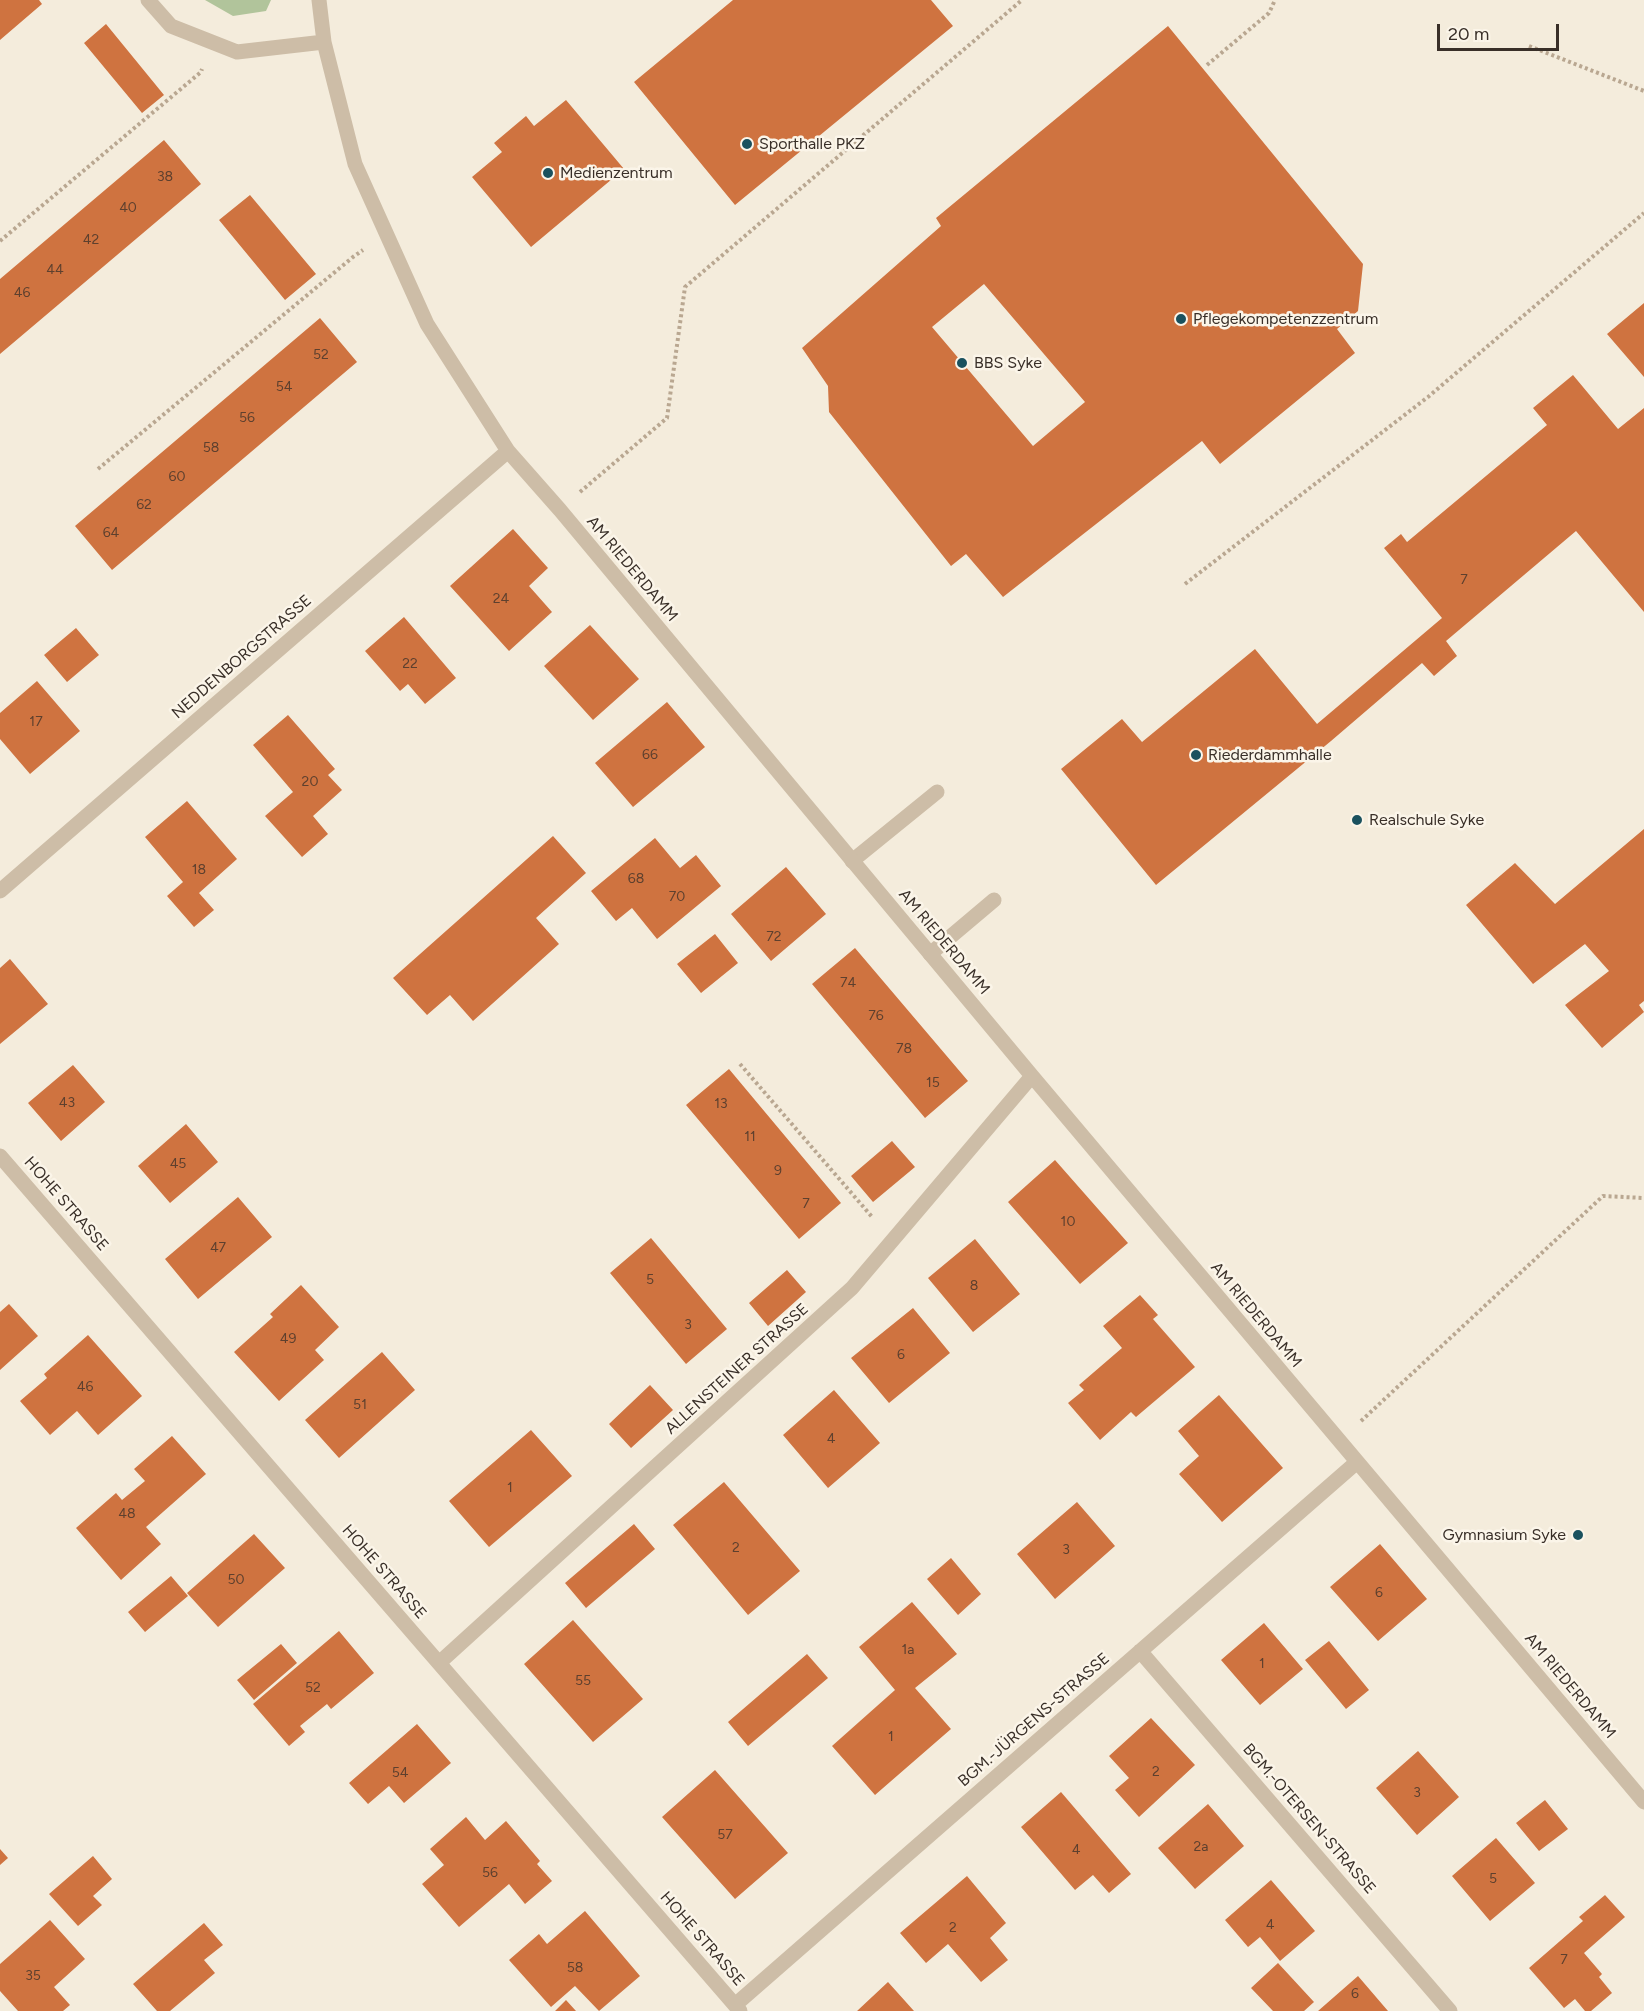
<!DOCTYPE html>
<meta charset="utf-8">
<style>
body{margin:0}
#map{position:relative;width:1644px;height:2011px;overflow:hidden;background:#f4ecdc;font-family:Figtree,sans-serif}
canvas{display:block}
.scale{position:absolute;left:1437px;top:24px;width:122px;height:27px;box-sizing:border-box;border:3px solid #392f28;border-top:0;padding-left:8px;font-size:18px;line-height:21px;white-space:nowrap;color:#392f28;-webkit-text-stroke:4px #fbf5e9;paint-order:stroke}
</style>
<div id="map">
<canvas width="1644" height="2011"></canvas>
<div class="scale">20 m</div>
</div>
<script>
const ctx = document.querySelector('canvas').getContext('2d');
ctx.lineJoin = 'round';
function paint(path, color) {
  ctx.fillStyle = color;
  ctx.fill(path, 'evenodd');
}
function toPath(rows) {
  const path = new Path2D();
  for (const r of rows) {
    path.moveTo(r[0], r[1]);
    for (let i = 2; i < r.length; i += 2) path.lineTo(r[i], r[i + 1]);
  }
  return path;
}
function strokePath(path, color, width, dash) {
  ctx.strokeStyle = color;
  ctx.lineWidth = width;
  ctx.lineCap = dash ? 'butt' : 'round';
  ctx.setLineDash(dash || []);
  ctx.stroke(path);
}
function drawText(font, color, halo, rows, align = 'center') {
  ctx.font = font + ' Figtree,sans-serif';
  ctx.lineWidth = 5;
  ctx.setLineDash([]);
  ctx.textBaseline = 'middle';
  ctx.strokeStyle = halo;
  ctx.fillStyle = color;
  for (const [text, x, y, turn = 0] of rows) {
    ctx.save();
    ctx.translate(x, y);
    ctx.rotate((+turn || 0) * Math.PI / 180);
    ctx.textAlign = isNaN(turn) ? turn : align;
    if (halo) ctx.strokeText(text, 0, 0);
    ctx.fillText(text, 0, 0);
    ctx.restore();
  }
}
paint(toPath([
 [205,0,271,0,266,11,233,16]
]), '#b1c49b');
paint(toPath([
 [0,0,39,0,42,4,0,40],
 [733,0,931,0,953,26,735,205,634,82],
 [106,24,164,95,142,113,84,43],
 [1168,26,1363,264,1358,311,1337,329,1355,353,1220,464,1202,441,1003,597,966,554,951,566,829,412,828,386,802,348,941,226,936,218],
 [984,284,1085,402,1033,446,932,327],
 [566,100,624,169,531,247,472,177,502,152,494,143,526,116,534,126],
 [164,140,201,184,0,354,0,279],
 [250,195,316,274,285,300,219,220],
 [1644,303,1644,377,1607,334],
 [320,318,357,362,112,570,75,526],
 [1573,375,1618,429,1644,408,1644,612,1576,531,1446,641,1457,656,1434,676,1422,663,1331,741,1156,885,1061,769,1122,719,1142,742,1255,649,1317,724,1442,618,1384,548,1401,534,1407,542,1547,425,1533,408],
 [513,529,548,568,529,586,552,612,509,651,450,586],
 [404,617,456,678,425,704,408,684,400,691,365,651],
 [590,625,639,679,593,720,544,666],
 [76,628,99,655,67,682,44,655],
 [37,681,80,731,30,774,0,739,0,713],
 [667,702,705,747,633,807,595,763],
 [288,715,335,769,328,775,342,790,313,816,328,834,302,857,265,816,293,792,253,745],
 [187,801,237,859,199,893,214,910,194,927,167,896,183,882,145,837],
 [1644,829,1644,1001,1639,1005,1644,1012,1602,1048,1565,1005,1609,971,1585,944,1533,984,1466,905,1515,863,1555,904],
 [553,836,586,873,536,918,559,944,473,1021,450,995,427,1015,393,978],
 [655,838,680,868,696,855,721,886,657,939,632,908,616,921,591,891],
 [786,867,826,914,771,961,731,914],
 [715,934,738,963,701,993,677,964],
 [855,948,968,1081,925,1118,812,984],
 [10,959,48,1004,0,1044,0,968],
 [73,1065,105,1102,61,1141,28,1103],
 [729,1069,841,1203,799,1239,686,1105],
 [186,1124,218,1162,170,1203,138,1166],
 [892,1141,915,1167,873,1202,851,1176],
 [1055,1160,1128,1243,1080,1284,1008,1202],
 [238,1197,272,1237,198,1299,165,1259],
 [651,1238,727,1329,686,1364,610,1273],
 [975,1239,1020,1294,973,1332,928,1278],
 [787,1270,806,1292,768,1326,749,1303],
 [301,1285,339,1327,315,1350,324,1360,279,1401,234,1352,273,1317,270,1314],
 [1140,1295,1158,1315,1153,1319,1195,1367,1136,1417,1131,1412,1100,1440,1068,1403,1084,1390,1079,1385,1122,1348,1103,1326],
 [9,1304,38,1336,0,1370,0,1312],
 [913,1308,950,1353,889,1403,851,1358],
 [88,1335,142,1396,98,1435,77,1411,50,1435,20,1401,47,1378,44,1374],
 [382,1352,415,1390,339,1458,305,1420],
 [650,1385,673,1410,631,1448,609,1424],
 [834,1390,880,1443,828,1488,783,1435],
 [1219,1395,1283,1468,1222,1522,1179,1474,1199,1456,1178,1431],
 [531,1430,572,1476,489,1547,449,1501],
 [172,1436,206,1474,146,1527,161,1544,121,1580,76,1528,116,1493,122,1500,145,1481,134,1469],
 [724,1482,800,1571,748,1615,673,1525],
 [1077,1502,1115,1546,1055,1599,1017,1554],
 [634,1524,655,1549,586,1608,565,1583],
 [254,1534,285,1568,218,1627,187,1593],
 [1380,1544,1427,1599,1378,1641,1330,1587],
 [951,1558,981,1594,958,1615,927,1579],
 [171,1576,188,1596,145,1632,128,1612],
 [912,1602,957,1654,915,1688,951,1729,875,1795,832,1746,895,1690,859,1647],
 [573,1620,643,1699,593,1742,524,1664],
 [1264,1623,1303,1669,1260,1705,1221,1660],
 [339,1631,374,1673,331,1709,327,1704,300,1726,305,1732,289,1746,253,1704],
 [1329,1641,1369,1690,1346,1709,1305,1660],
 [281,1644,297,1663,254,1700,237,1680],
 [807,1654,828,1678,748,1746,728,1722],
 [1151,1718,1195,1765,1139,1817,1115,1790,1129,1778,1109,1756],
 [417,1724,451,1763,404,1803,389,1786,368,1804,349,1783],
 [1418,1751,1459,1797,1417,1835,1376,1788],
 [715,1770,788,1853,735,1899,662,1817],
 [1061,1792,1131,1874,1109,1893,1093,1875,1075,1890,1021,1827],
 [1545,1800,1568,1829,1539,1851,1516,1823],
 [1208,1804,1244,1846,1195,1889,1158,1848],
 [466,1817,485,1840,506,1821,540,1861,537,1864,552,1881,525,1904,509,1884,459,1927,422,1884,444,1865,430,1849],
 [1496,1838,1535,1883,1490,1921,1452,1876],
 [0,1849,8,1858,0,1865],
 [93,1856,112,1879,93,1896,102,1905,78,1926,49,1894],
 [967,1876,1006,1923,990,1938,1008,1960,981,1982,948,1944,926,1963,900,1933],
 [1271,1880,1315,1931,1280,1961,1260,1937,1248,1947,1225,1920],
 [1605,1895,1625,1917,1584,1953,1602,1974,1599,1977,1612,1993,1591,2011,1585,2011,1575,1999,1564,2008,1529,1968,1583,1921,1579,1917],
 [585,1911,640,1976,599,2011,575,1986,551,2007,509,1960,539,1934,547,1944],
 [50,1920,85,1959,54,1987,70,2005,63,2011,18,2011,0,1991,0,1964],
 [204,1923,223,1945,204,1960,215,1973,170,2011,157,2011,133,1984],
 [1278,1963,1314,2002,1304,2011,1273,2011,1251,1988],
 [1358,1976,1388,2011,1318,2011],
 [888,1982,914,2011,857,2011],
 [566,2000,576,2011,555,2011]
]), '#cf7340');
strokePath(toPath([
 [1529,46,1644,91],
 [1207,65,1269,13,1275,0],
 [0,241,201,72,202,69],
 [98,469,353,257,363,250],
 [580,492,667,418,685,287,1022,0],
 [1185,584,1428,397,1644,213],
 [740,1064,873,1218],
 [1361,1421,1603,1196,1644,1198]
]), '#b9a791', 4, [3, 3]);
strokePath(toPath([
 [852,861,937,792],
 [930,954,994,900]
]), '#cdbda7', 15);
strokePath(toPath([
 [148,0,171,26,237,52,324,42],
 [319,0,324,42,355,164,427,324,508,451,560,510,1032,1076,1644,1802],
 [0,891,508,451],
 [0,1156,740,2011],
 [1140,1651,1450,2011],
 [439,1663,852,1288,1032,1076],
 [735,2005,1357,1462]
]), '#cdbda7', 15);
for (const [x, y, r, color] of [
 [747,144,6,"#1a515e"],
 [548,173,6,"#1a515e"],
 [1181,319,6,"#1a515e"],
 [962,363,6,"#1a515e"],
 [1196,755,6,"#1a515e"],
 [1357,820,6,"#1a515e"],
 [1578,1535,6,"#1a515e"]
]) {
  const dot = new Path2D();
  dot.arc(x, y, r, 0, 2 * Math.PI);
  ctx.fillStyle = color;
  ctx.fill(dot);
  strokePath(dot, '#fbf5e9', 2);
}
drawText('14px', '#5e402e', null, [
 ["38",165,177],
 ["40",128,208],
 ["42",91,240],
 ["44",55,270],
 ["46",22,293],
 ["52",321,355],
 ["54",284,387],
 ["56",247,418],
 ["58",211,448],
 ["60",177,477],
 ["62",144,505],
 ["64",111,533],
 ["7",1464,580],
 ["24",501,599],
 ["22",410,664],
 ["17",36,722],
 ["66",650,755],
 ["20",310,782],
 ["18",199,870],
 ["68",636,879],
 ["70",677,897],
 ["72",774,937],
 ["74",848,983],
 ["76",876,1016],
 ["78",904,1049],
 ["15",933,1083],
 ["43",67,1103],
 ["13",721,1104],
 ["11",750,1137],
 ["45",178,1164],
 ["9",778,1171],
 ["7",806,1204],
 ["10",1068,1222],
 ["47",218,1248],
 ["5",650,1280],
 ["8",974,1286],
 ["3",688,1325],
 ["49",288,1339],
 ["6",901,1355],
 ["46",85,1387],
 ["51",360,1405],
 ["4",831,1439],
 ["1",510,1488],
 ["48",127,1514],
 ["2",736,1548],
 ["3",1066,1550],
 ["50",236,1580],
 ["6",1379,1593],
 ["1a",908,1650],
 ["1",1262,1664],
 ["55",583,1681],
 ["52",313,1688],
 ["1",891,1737],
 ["2",1156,1772],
 ["54",400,1773],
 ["3",1417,1793],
 ["57",725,1835],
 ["2a",1201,1847],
 ["4",1076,1850],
 ["56",490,1873],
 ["5",1493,1879],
 ["4",1270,1925],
 ["2",953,1928],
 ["7",1564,1960],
 ["58",575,1968],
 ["35",33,1976],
 ["6",1355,1994]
]);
drawText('16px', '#392f28', '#fbf5e9', [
 ["Sporthalle PKZ",759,144],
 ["Medienzentrum",560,173],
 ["Pflegekompetenzzentrum",1193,319],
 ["BBS Syke",974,363],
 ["Riederdammhalle",1208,755],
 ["Realschule Syke",1369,820],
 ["Gymnasium Syke",1566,1535,"right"]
], 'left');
drawText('16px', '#392f28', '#fbf5e9', [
 ["AM RIEDERDAMM",632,569,50],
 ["NEDDENBORGSTRASSE",242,657,-41],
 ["AM RIEDERDAMM",944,942,50],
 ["HOHE STRASSE",66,1204,49],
 ["AM RIEDERDAMM",1256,1315,50],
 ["ALLENSTEINER STRASSE",737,1369,-42],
 ["HOHE STRASSE",384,1572,49],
 ["AM RIEDERDAMM",1570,1686,50],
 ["BGM.-JÜRGENS-STRASSE",1034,1720,-41],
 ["BGM.-OTERSEN-STRASSE",1309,1819,49],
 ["HOHE STRASSE",702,1939,49]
]);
</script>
